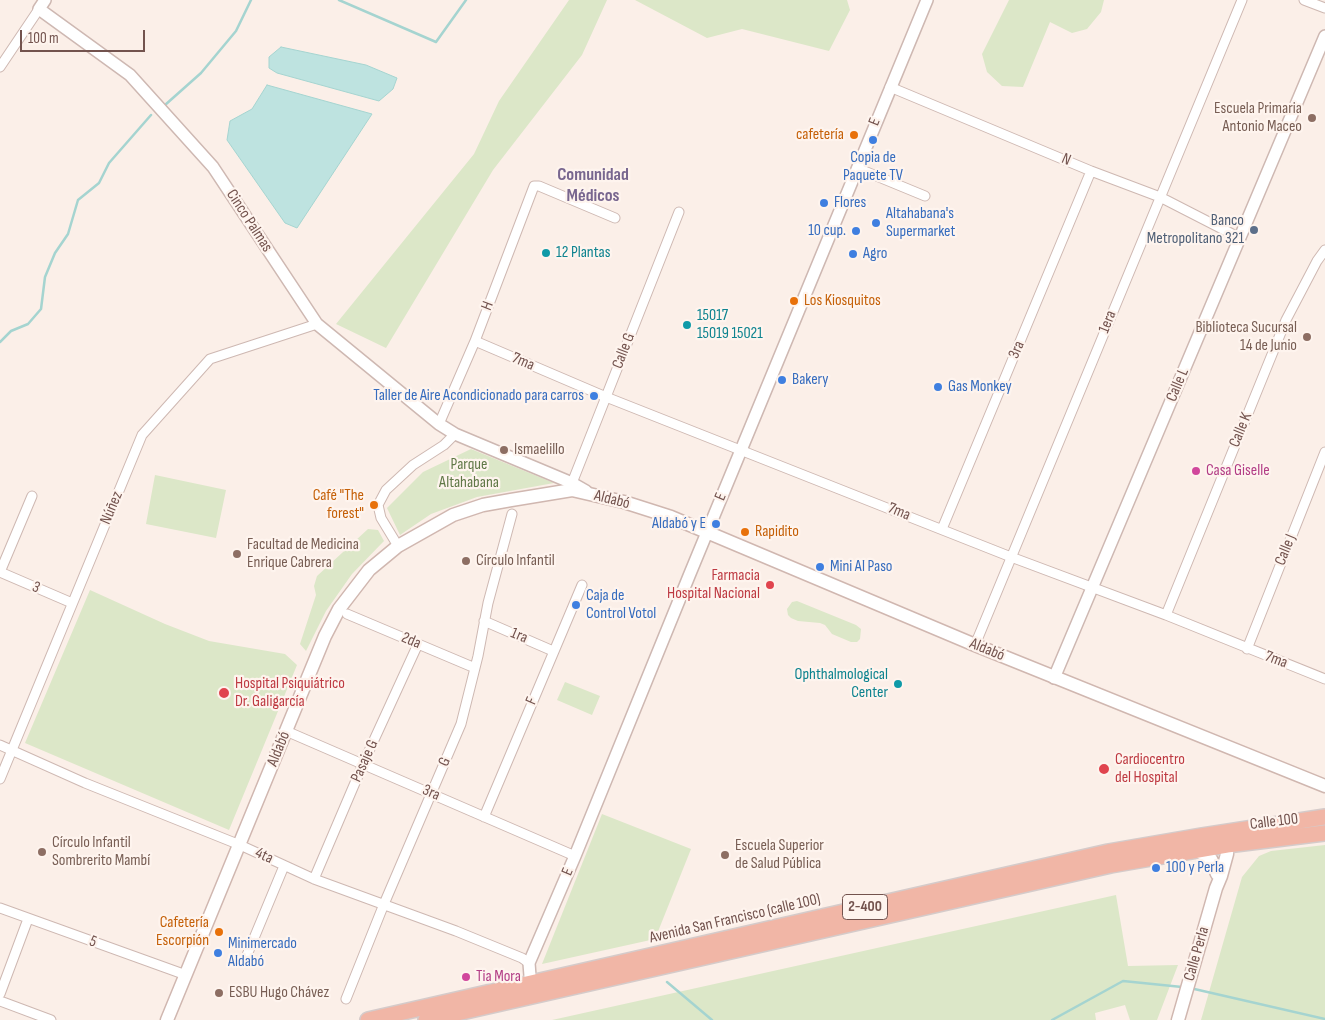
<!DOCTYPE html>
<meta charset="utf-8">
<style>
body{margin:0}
#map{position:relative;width:1325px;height:1020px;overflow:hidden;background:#fbefe8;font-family:"Sofia Sans Condensed",sans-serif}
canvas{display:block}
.scale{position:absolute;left:20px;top:30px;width:125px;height:22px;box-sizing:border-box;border:2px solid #73534e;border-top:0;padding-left:6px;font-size:15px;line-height:18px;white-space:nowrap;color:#73534e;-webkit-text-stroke:4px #fef4ee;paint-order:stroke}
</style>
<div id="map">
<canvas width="1325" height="1020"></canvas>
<div class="scale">100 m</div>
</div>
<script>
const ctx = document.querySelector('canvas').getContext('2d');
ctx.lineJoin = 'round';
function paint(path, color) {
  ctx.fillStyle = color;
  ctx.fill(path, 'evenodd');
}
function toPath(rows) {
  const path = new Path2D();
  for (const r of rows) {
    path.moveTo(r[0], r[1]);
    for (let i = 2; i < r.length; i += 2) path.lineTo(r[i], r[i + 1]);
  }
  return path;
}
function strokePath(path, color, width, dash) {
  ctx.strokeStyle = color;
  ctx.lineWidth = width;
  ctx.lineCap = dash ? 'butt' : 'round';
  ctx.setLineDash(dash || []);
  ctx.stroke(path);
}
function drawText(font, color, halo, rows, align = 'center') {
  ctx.font = font + ' "Sofia Sans Condensed",sans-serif';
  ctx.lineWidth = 4.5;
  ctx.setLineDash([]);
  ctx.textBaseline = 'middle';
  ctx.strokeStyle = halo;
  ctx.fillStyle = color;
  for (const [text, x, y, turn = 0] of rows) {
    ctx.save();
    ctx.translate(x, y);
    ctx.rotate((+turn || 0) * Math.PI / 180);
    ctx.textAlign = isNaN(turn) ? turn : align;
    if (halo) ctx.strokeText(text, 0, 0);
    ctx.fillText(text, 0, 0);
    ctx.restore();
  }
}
paint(toPath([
 [569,0,607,0,582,55,493,170,386,348,336,324,474,154,499,101],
 [635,0,847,0,850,10,829,51,742,29,707,38],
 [1009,0,1104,0,1101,12,1087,29,1072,33,1050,22,1023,87,1002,86,987,72,982,54],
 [471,449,554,483,477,497,431,514,400,535,387,508,423,472],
 [155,475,226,490,216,538,146,524],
 [368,529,378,530,384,541,352,574,326,611,306,651,300,644,316,595,314,586,317,576],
 [90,590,165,624,209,641,285,654,297,665,229,830,25,743],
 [797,601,856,625,861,629,860,639,857,642,851,642,832,634,825,625,820,623,798,621,791,618,788,615,787,609,792,602],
 [565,682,600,696,592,715,557,700],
 [602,814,691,849,655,939,542,964],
 [1325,845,1325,1020,1201,1020,1242,877,1259,856,1271,851],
 [1116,895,1128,966,1178,965,1157,1020,1130,1020,1125,1005,1095,1013,1096,1020,552,1020]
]), '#dce7c8');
const water = toPath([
 [281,47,366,65,397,78,393,89,379,101,277,73,269,68,269,57,281,47],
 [267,85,372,114,297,228,285,223,227,140,230,121,252,109,267,85]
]);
paint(water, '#bee3e0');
strokePath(water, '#a5d4d0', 1);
strokePath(toPath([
 [339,0,436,42,466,0],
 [165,105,201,73,236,31,251,0],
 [0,342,11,331,28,324,41,309,45,277,55,253,68,234,78,200,99,183,109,163,151,115],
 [667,982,712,1020],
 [1190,988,1325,1019],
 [1052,1020,1123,981,1182,987]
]), '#a5d4d0', 2.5);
const minor = toPath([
 [1304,0,1325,8],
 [0,67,39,9],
 [890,87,1091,171,1160,197,1240,238],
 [857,168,925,196],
 [475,341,606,397,1011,557,1166,615,1325,679],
 [439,424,475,341,534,186,539,186,615,218],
 [572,489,572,483,679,212],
 [942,529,1091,171],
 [398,546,381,518,378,505,386,490,413,465,444,445,455,434],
 [0,572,32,496],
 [0,572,72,603],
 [347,614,475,668],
 [1166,615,1286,320,1317,261,1325,250],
 [484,621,553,651],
 [975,645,1242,0],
 [1247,649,1325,452],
 [286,731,575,856],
 [0,745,85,783,240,845,314,879,456,931,522,958,529,963],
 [0,779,142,435,210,359,317,324],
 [484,817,582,585],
 [314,879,363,764,418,644],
 [0,908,186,975],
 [247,955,284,866],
 [0,994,28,919],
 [346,999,384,904,461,724,478,656,488,603,512,514],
 [0,1001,51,1020]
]);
const tertiary = toPath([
 [45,0,39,9,130,75,213,167,317,324,439,424,455,434,572,483,586,491],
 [1054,678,1325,36],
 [531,989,529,963,575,856,689,576,927,0]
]);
const secondary = toPath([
 [1198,851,1211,859,1217,874],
 [167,1020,325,636,339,609,369,570,398,546,453,515,483,505,511,500,572,490,624,502,671,517,975,645,1325,786],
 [1178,1020,1216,888,1221,876,1227,854,1227,845]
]);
const trunk = toPath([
 [368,1020,1108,852,1201,836,1325,817],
 [426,1020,1111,865,1227,845,1325,833]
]);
strokePath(minor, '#ceb8b2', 11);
strokePath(tertiary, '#ceb8b2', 14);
strokePath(secondary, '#d0b7b0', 15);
strokePath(trunk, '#d5cbca', 18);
strokePath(minor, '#fff', 9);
strokePath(tertiary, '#fff', 11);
strokePath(secondary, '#fff', 12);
strokePath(trunk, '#f1b6a6', 15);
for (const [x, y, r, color] of [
 [1312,118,5,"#8d6e63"],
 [854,135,5,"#e8710a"],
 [873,140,5,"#3f7fe0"],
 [824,203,5,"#3f7fe0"],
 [876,223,5,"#3f7fe0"],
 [1254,230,5,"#5c6f8a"],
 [856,231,5,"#3f7fe0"],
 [546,253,5,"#0f9aa8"],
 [853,254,5,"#3f7fe0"],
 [794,301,5,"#e8710a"],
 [687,325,5,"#0f9aa8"],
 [1307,337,5,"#8d6e63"],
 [782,380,5,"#3f7fe0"],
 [938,387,5,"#3f7fe0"],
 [594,396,5,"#3f7fe0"],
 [504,450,5,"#8d6e63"],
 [1196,471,5,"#d1479c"],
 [374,505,5,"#e8710a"],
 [716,524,5,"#3f7fe0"],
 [745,532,5,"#e8710a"],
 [237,554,5,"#8d6e63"],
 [466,561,5,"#8d6e63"],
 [820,567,5,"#3f7fe0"],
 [770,585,5,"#e0444e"],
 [576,605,5,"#3f7fe0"],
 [898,684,5,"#0f9aa8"],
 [224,693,6,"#e0444e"],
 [1104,769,6,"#e0444e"],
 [42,852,5,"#8d6e63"],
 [725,855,5,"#8d6e63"],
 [1156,868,5,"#3f7fe0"],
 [219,932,5,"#e8710a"],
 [218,953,5,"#3f7fe0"],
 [466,977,5,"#d1479c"],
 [219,993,5,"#8d6e63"]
]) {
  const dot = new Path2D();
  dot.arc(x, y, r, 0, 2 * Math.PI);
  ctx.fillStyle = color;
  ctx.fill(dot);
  strokePath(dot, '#fef4ee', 2);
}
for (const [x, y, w] of [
 [865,907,45]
]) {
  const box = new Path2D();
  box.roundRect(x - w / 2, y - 12.5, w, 25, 4);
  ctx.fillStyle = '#fef4ee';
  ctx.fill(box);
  strokePath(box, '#73534e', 1);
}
drawText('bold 15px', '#73534e', null, [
 ["2-400",865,907]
]);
drawText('16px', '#785e54', '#fef4ee', [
 ["Escuela Primaria",1302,109,"right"],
 ["Antonio Maceo",1302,127,"right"],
 ["Biblioteca Sucursal",1297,328,"right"],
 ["14 de Junio",1297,346,"right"],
 ["Ismaelillo",514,450],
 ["Facultad de Medicina",247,545],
 ["Enrique Cabrera",247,563],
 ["Círculo Infantil",476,561],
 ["Círculo Infantil",52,843],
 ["Sombrerito Mambí",52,861],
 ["Escuela Superior",735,846],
 ["de Salud Pública",735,864],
 ["ESBU Hugo Chávez",229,993]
], 'left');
drawText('16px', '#73534e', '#fef4ee', [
 ["E",875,122,-68],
 ["N",1066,160,23],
 ["Cinco Palmas",249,221,57],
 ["H",488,306,-69],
 ["1era",1108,322,-68],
 ["3ra",1017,350,-67],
 ["Calle G",624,351,-69],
 ["7ma",523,362,23],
 ["Calle L",1178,385,-67],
 ["Calle K",1241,430,-68],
 ["E",721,497,-67],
 ["Aldabó",612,500,14],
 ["Núñez",112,508,-67],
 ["7ma",899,512,22],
 ["Calle J",1286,550,-68],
 ["3",36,588,23],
 ["1ra",519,636,23],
 ["2da",411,641,23],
 ["Aldabó",987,650,22],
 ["7ma",1276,660,21],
 ["F",532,701,-67],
 ["Aldabó",279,749,-68],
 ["Pasaje G",365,761,-66],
 ["G",445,762,-66],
 ["3ra",431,793,23],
 ["Calle 100",1274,822,-7],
 ["4ta",264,856,26],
 ["E",568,872,-67],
 ["Avenida San Francisco (calle 100)",735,919,-13],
 ["5",93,942,20],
 ["Calle Perla",1197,954,-74]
]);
drawText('16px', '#c56008', '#fef4ee', [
 ["cafetería",844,135],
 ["Los Kiosquitos",804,301,"left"],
 ["Café \"The",364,496],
 ["forest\"",364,514],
 ["Rapidito",755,532,"left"],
 ["Cafetería",209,923],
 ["Escorpión",209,941]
], 'right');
drawText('16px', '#366cbe', '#fef4ee', [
 ["Copia de",873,158,"center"],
 ["Paquete TV",873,176,"center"],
 ["Flores",834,203],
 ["Altahabana's",886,214],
 ["Supermarket",886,232],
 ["10 cup.",846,231,"right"],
 ["Agro",863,254],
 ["Bakery",792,380],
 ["Gas Monkey",948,387],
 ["Taller de Aire Acondicionado para carros",584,396,"right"],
 ["Aldabó y E",706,524,"right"],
 ["Mini Al Paso",830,567],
 ["Caja de",586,596],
 ["Control Votol",586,614],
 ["100 y Perla",1166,868],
 ["Minimercado",228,944],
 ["Aldabó",228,962]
], 'left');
drawText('16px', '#4e5e75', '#fef4ee', [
 ["Banco",1244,221],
 ["Metropolitano 321",1244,239]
], 'right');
drawText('16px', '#0d838f', '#fef4ee', [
 ["12 Plantas",556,253],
 ["15017",697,316],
 ["15019 15021",697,334],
 ["Ophthalmological",888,675,"right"],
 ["Center",888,693,"right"]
], 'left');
drawText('16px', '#607847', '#fef4ee', [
 ["Parque",469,465],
 ["Altahabana",469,483]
]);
drawText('16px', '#b23c85', '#fef4ee', [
 ["Casa Giselle",1206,471],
 ["Tia Mora",476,977]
], 'left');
drawText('16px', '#be3a42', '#fef4ee', [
 ["Farmacia",760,576,"right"],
 ["Hospital Nacional",760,594,"right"],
 ["Hospital Psiquiátrico",235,684],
 ["Dr. Galigarcía",235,702],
 ["Cardiocentro",1115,760],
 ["del Hospital",1115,778]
], 'left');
drawText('bold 18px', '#78668f', '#fef4ee', [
 ["Comunidad",593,175],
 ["Médicos",593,196]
]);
</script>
